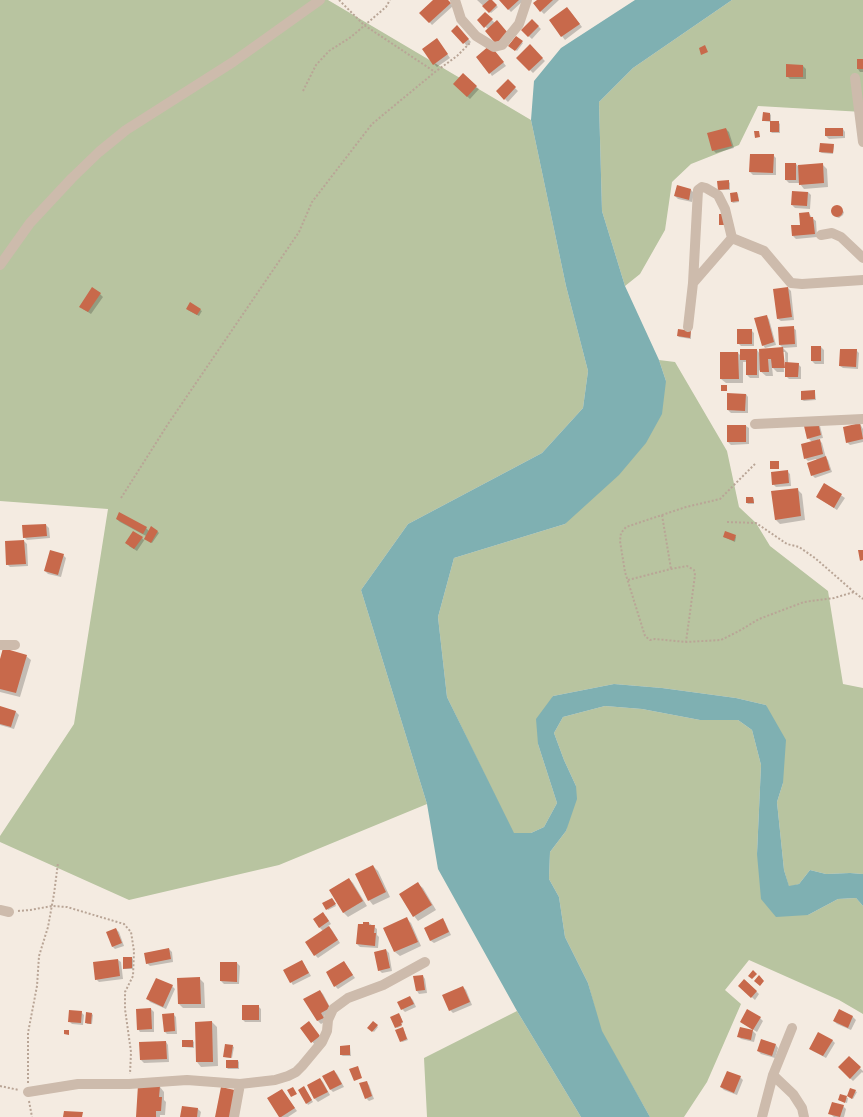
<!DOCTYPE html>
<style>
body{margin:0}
canvas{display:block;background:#f4ebe1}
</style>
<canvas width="863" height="1117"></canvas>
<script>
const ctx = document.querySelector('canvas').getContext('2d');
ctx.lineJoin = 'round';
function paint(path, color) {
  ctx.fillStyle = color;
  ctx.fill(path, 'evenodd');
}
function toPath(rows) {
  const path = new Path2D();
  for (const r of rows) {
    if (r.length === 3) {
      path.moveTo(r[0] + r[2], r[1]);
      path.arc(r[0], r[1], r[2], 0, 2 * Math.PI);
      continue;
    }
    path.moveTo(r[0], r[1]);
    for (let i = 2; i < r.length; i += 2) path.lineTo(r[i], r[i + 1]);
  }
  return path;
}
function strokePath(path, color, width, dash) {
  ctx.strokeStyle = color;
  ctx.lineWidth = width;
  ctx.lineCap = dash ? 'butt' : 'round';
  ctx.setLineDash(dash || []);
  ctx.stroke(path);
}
paint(toPath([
 [0,0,328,0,531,120,566,286,588,371,583,408,542,453,408,524,361,590,427,804,279,865,129,900,0,842,0,836,74,724,108,509,0,501],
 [732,0,863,0,863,112,758,106,739,145,691,164,672,182,665,230,640,274,625,286,602,211,599,102,633,68],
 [659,360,675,362,727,451,739,507,756,523,770,546,828,591,843,684,863,688,863,874,850,873,826,874,810,870,799,884,789,887,784,870,777,802,783,783,766,705,736,698,662,688,614,684,553,696,538,744,557,803,544,827,531,833,513,833,447,697,438,617,454,558,565,524,666,381],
 [605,706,642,709,700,720,738,720,752,730,761,765,757,854,808,915,838,899,856,898,863,906,863,1014,839,1000,749,960,725,990,741,1004,707,1082,684,1117,650,1117,601,1031,588,983,565,937,559,897,549,879,550,852,566,831,576,786,564,760,554,733,563,717],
 [517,1011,581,1117,427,1117,424,1058]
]), '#b8c4a0');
paint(toPath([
 [635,0,732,0,633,68,599,102,602,211,625,286,659,360,666,381,662,414,646,443,619,475,565,524,454,558,438,617,447,697,514,833,531,833,544,827,557,803,538,744,536,719,553,696,614,684,662,688,736,698,766,705,786,740,783,783,777,802,784,870,789,886,799,884,810,870,826,874,850,873,863,874,863,906,856,898,838,899,808,915,776,917,761,899,757,854,761,765,752,730,738,720,700,720,642,709,605,706,563,717,554,733,564,760,576,786,577,799,566,831,550,852,549,879,559,897,565,937,588,983,602,1031,650,1117,581,1117,517,1011,438,869,427,804,361,590,408,524,542,453,583,408,588,371,566,286,531,120,534,81,561,48]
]), '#7fb0b2');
paint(toPath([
 [435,0,447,0,453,6,432,25,421,13],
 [477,0,491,0,498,7,491,13],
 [500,0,524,0,511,12],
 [538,0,559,0,544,14,534,4],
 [570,11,582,27,565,40,550,21],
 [485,13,495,23,488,29,478,20],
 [532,20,541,29,532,39,522,30],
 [457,27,471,42,467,46,453,31],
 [516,37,523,43,517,51,510,45],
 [439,42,450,58,437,67,434,64],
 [530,46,545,61,533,73,518,58],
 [493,49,506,66,492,76,490,73],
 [863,60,863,72,860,72,858,69],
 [803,66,806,69,806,79,790,79,787,76],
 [463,75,479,89,470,99,454,84],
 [508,81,518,91,508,102,497,91],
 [764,113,770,114,771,115,771,122,764,121,763,120],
 [778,122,780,124,780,133,772,133,771,132],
 [726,129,729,132,734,148,716,153,713,150],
 [843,129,845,132,845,138,829,139,826,136],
 [833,145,834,146,833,154,822,153,820,152],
 [773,155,776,158,776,175,753,175,750,172],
 [796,164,799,167,822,164,827,169,828,187,804,189,800,184,800,183,789,183,786,180],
 [728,181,730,183,730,190,720,190,718,189],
 [678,187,691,190,694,193,692,202,678,199,675,196],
 [808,192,811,195,810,209,795,208,792,205],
 [737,193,738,194,739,202,733,203,732,202],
 [836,207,839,207,844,212,843,215,839,218,836,217,833,213,832,210],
 [809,213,812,218,816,221,817,237,796,239,793,236,801,226],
 [788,288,791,291,794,320,781,321,778,319],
 [100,294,103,297,91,314,83,309],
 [190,304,202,311,199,316,188,310],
 [766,316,769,319,776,345,765,348,763,345],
 [779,328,793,328,796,330,797,347,783,348,780,345],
 [751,330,754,333,754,346,741,346,738,343],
 [690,332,691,333,691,339,679,337,678,336],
 [821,347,824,350,824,364,815,364,812,361],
 [783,348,788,353,788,363,798,364,801,367,801,379,789,379,786,376,785,352,783,352,784,372,777,372,772,367,773,376,766,376,759,370,759,378,750,378,747,375,747,362,743,362,743,383,726,383,721,379,721,353,738,353,741,356,757,350,760,354],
 [856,350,859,353,858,369,843,368,840,366],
 [814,391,815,392,816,400,804,401,802,400],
 [746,394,748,397,748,413,731,413,728,410],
 [818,423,820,426,823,438,818,439,822,443,826,458,828,460,832,472,815,478,812,475,817,460,816,459,808,461,805,458,812,442,808,438],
 [860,424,863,429,863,442,850,445,847,442],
 [746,426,749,428,749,444,731,445,728,442],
 [787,471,790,474,791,486,776,487,773,484],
 [825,484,845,498,837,510,820,499],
 [797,489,802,494,805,520,780,524,775,519],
 [753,498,754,499,754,504,748,504,747,503],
 [117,519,146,528,149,531,158,532,159,533,152,543,145,539,137,551,129,546,142,538,144,540,146,536,120,522],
 [46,525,49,528,50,538,27,540,24,537],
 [735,536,736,537,735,542,724,537],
 [24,541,27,544,28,566,10,567,7,564],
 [63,555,66,558,61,577,48,574,45,571],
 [26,656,31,660,20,697,0,692,0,663],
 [0,707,16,712,19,715,14,729,0,725],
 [373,866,378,871,390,897,373,905,369,900],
 [349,879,353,883,367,906,348,917,343,912],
 [418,884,423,888,436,910,418,921,414,916],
 [333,900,336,906,328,910,327,909],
 [326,916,331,924,328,926,332,930,340,943,318,958,315,955,323,931,319,927],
 [406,918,411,923,421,946,400,956,395,952],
 [443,920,445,922,451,935,434,943,431,941,425,928],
 [369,923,377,929,377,935,379,937,378,948,360,947,357,944],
 [116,929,119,932,124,946,115,949,112,946],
 [169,949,172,952,173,962,150,966,147,963],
 [386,950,389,953,392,971,382,973,379,970],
 [132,958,133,959,133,969,125,969,124,968],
 [118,960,121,962,123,979,99,982,96,979],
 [302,961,304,964,311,976,293,985,291,982],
 [344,962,355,978,338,989,335,986],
 [237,963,240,966,239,984,224,984,221,981],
 [423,976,425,979,427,993,419,994,417,991],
 [199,978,204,983,205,1008,183,1008,179,1004],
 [745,980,759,994,755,1000,740,986],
 [172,986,175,989,166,1009,150,1002,148,999],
 [463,987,466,990,472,1005,453,1013,450,1010],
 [320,991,323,994,332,1011,324,1016,326,1021,321,1024,318,1021,305,999],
 [410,997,413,1000,416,1007,405,1012,402,1009],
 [258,1006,261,1009,261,1022,245,1022,243,1020],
 [151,1009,154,1012,154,1032,140,1032,138,1029],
 [839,1011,853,1017,856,1020,851,1030,837,1024,834,1021],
 [81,1012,84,1015,83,1025,72,1024,69,1021],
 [86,1014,92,1014,93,1015,92,1024,87,1024,86,1022],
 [173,1014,176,1017,177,1034,167,1034,165,1032],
 [400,1015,403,1023,401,1024,402,1026,397,1028,396,1027],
 [760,1018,763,1021,757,1032,744,1024],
 [212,1022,217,1027,218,1066,201,1067,197,1062,196,1023],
 [309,1022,322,1040,315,1045,301,1028],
 [374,1023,378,1027,374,1032,369,1028],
 [403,1028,408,1040,402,1042,401,1041],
 [753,1031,756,1034,754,1042,741,1039,739,1037],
 [832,1040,835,1043,826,1058,813,1051,810,1048],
 [193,1041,194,1042,194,1048,184,1047,183,1046],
 [166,1042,168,1045,169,1062,144,1063,141,1060],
 [776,1045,778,1048,775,1058,761,1054,758,1051],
 [232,1046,234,1047,232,1058,225,1057,224,1056],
 [349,1046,350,1047,351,1056,343,1056,341,1055],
 [849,1058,863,1071,863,1073,862,1072,853,1081,839,1067],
 [238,1061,239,1062,239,1069,228,1069,227,1068],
 [334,1071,337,1074,344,1087,333,1092,331,1090],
 [740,1077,743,1080,737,1095,724,1090,721,1087],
 [320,1079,323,1082,330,1095,318,1102,315,1099,308,1086],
 [366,1082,369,1085,374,1099,369,1101,366,1098],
 [160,1087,164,1092,164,1100,166,1102,165,1115,160,1115,160,1117,137,1117],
 [305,1089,313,1102,308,1105,299,1090],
 [282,1090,297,1111,288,1117,280,1117],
 [855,1091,857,1092,853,1099,849,1097],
 [840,1095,848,1098,847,1103,839,1100],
 [843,1106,846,1109,844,1117,834,1117,829,1113],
 [198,1109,201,1112,200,1117,181,1117]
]), '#0003');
paint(toPath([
 [433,0,448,0,451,3,429,23,419,13],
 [489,0,492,0,497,5,489,13,482,6],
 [499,0,519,0,508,10],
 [537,0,553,0,540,12,533,3],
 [567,7,580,24,561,37,549,20],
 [485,12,493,19,484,28,477,20],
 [532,19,539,26,528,37,521,30],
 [497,20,508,33,496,44,485,31],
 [457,25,469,39,463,44,451,31],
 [516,36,523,41,515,51,508,46],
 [437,38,448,54,433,65,422,49],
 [530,44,543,58,529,71,516,58],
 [490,45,504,62,489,74,476,57],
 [705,45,708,52,701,55,699,48],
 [857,59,863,59,863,69,857,69],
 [786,64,803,65,803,77,786,77],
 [463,73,477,86,467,97,453,84],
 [508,79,516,87,504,100,496,91],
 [763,112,770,113,770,121,762,121],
 [770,121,779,121,779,132,770,132],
 [726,128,732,146,712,151,707,133],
 [825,128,843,128,843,136,825,136],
 [754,131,759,131,760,137,755,138],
 [820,143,834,144,833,153,819,152],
 [750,154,774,154,773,173,749,172],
 [785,163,796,163,796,180,785,180],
 [823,163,824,183,799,185,798,165],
 [729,180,729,189,718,190,717,181],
 [677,185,691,189,689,200,674,196],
 [792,191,808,192,807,206,791,205],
 [737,192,739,201,731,202,730,193],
 [837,211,6],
 [809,212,810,217,813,217,815,234,792,236,791,225,800,225,799,213],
 [719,214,725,214,725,225,719,225],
 [92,287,101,293,88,312,79,307],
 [788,287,792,317,777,319,773,289],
 [190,302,201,309,197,315,186,309],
 [767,315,774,342,762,346,754,318],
 [794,326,795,344,779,345,778,327],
 [678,329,691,331,690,338,677,336],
 [737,329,752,329,752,344,737,344],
 [811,346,821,346,821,361,811,361],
 [783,347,785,368,772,368,771,359,768,359,769,372,760,372,759,349],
 [740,349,757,349,757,375,746,375,746,360,740,360],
 [840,349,857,349,856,367,839,366],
 [720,352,738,352,739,379,720,379],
 [785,362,799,363,798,377,785,377],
 [721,385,727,385,727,391,721,391],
 [815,390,815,399,801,400,801,391],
 [727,393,746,394,745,411,727,410],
 [818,422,821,435,807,439,804,426],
 [860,423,863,439,846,443,843,427],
 [727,425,746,425,746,442,727,442],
 [820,439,823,454,804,459,801,444],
 [826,456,830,470,811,476,807,463],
 [770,461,779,461,779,469,770,469],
 [788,470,789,483,772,485,771,472],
 [824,483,842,494,834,508,816,497],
 [798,488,801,516,775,520,771,491],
 [746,497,753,497,754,503,746,503],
 [119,512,147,527,143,534,116,519],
 [46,524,47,536,23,538,22,525],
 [151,526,158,531,151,543,144,539],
 [133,531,143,537,134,549,125,543],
 [725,531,736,535,734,541,723,537],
 [24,540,26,564,6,565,5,541],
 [50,550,64,554,58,575,44,571],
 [858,550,863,550,863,560,860,561],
 [3,648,27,655,16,693,0,689,0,659],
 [0,706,16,711,11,727,0,724],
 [373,865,386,892,368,901,355,874],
 [349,878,363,901,343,913,329,890],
 [418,882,432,905,413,917,399,894],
 [332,898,336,904,326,910,322,903],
 [323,912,329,921,319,928,313,919],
 [407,917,418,942,394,952,383,928],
 [443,918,449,932,430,941,424,928],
 [363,922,369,922,369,925,375,925,374,933,376,933,375,946,356,944,358,924,363,924],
 [329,926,338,940,314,956,305,942],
 [116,928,122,943,112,947,106,932],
 [169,948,171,959,146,964,144,953],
 [386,949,390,968,378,971,374,952],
 [123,957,132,957,132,968,123,969],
 [118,959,120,976,95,980,93,962],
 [302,960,309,973,290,983,283,970],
 [344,961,353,975,334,987,326,972],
 [220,962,237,962,237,982,220,981],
 [753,970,757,974,752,979,748,976],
 [423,975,425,990,416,991,413,976],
 [759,975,764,981,760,986,754,981],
 [200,977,201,1004,178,1004,177,978],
 [156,978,173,985,163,1007,146,999],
 [744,979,757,991,751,998,738,986],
 [463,986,470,1002,449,1011,442,995],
 [320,990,330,1008,321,1013,324,1018,317,1021,303,999],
 [410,996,414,1004,401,1010,397,1002],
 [242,1005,259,1005,259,1020,242,1020],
 [151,1008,152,1029,137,1030,136,1009],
 [747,1009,761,1017,753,1030,740,1022],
 [839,1009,853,1016,848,1028,833,1021],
 [69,1010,82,1011,81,1023,68,1022],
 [86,1012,92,1013,91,1024,85,1023],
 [174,1013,175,1031,164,1032,162,1014],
 [399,1013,403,1022,401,1023,402,1025,395,1028,390,1017],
 [212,1021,213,1062,196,1062,195,1022],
 [309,1021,320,1036,311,1043,300,1028],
 [373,1021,378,1025,372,1032,367,1028],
 [403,1027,407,1039,400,1042,395,1030],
 [740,1027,753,1030,751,1040,737,1037],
 [64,1030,69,1030,69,1035,64,1034],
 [818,1032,833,1040,823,1056,809,1049],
 [761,1039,776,1044,772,1056,757,1051],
 [182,1040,193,1040,193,1047,182,1047],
 [166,1041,167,1059,140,1060,139,1042],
 [225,1044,233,1045,231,1058,223,1057],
 [350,1045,350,1055,340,1055,340,1046],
 [849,1056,861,1067,850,1079,838,1067],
 [226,1060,238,1060,238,1068,226,1068],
 [358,1066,362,1078,354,1081,349,1069],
 [334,1070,342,1084,330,1090,322,1076],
 [727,1071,741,1076,734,1093,720,1087],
 [320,1078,328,1092,314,1099,307,1085],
 [367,1081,372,1096,365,1099,359,1083],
 [138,1085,160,1086,159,1097,162,1097,161,1111,156,1111,156,1117,136,1117],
 [304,1086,312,1100,306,1104,298,1090],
 [221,1087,239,1091,233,1117,215,1117],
 [293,1087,297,1094,291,1097,287,1090],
 [850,1088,856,1090,852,1099,847,1096],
 [282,1089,295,1108,281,1117,279,1117,267,1098],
 [840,1094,847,1096,845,1103,838,1100],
 [832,1102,844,1105,840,1117,828,1114],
 [182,1106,198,1108,197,1117,180,1117],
 [64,1111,83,1112,82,1117,63,1117]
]), '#c8694b');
strokePath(toPath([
 [339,0,364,25,435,72],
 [303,91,316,65,329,51,351,37,386,7,390,0],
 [755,464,720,499,686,507,626,527,621,533,620,541,625,572,645,636,650,640,655,639,686,642,721,640,739,631,759,619,804,602,834,598,854,592],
 [121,498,168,424,299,232,312,202,372,124,435,72,457,56,470,43],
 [662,515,671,569],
 [727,522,756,523,787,544,799,547,815,558,854,592,863,599],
 [628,580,671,569,687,566,694,570,695,575,686,642],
 [18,911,30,910,52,906,67,907,124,924,131,932,134,951,133,976,125,992,125,1009,131,1052,130,1074],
 [28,1083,28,1033,37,986,39,956,48,927,54,894,58,863],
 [0,1086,19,1090],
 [29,1101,32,1117]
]), '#b9a596', 2, [2, 2]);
strokePath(toPath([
 [455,0,461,19,476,36,494,47,502,45,519,24,527,0],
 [855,78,863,142],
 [821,235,832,233,841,237,863,258],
 [0,265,30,223,72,178,99,152,126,130,233,62,320,0],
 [693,283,732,238],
 [688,327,693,283,698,190,702,187,706,188,718,195,725,209,732,238,764,251,791,283,802,284,863,280],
 [755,424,863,419],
 [0,645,15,645],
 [0,910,9,912],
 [773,1075,793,1094,802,1108,804,1117],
 [28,1092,78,1084,129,1084,187,1080,240,1084,275,1080,288,1076,296,1072,302,1066,322,1042,327,1031,328,1020,333,1009,348,998,383,985,425,962],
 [234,1117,240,1084],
 [762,1117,773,1075,792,1028]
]), '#cdbbac', 10);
</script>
